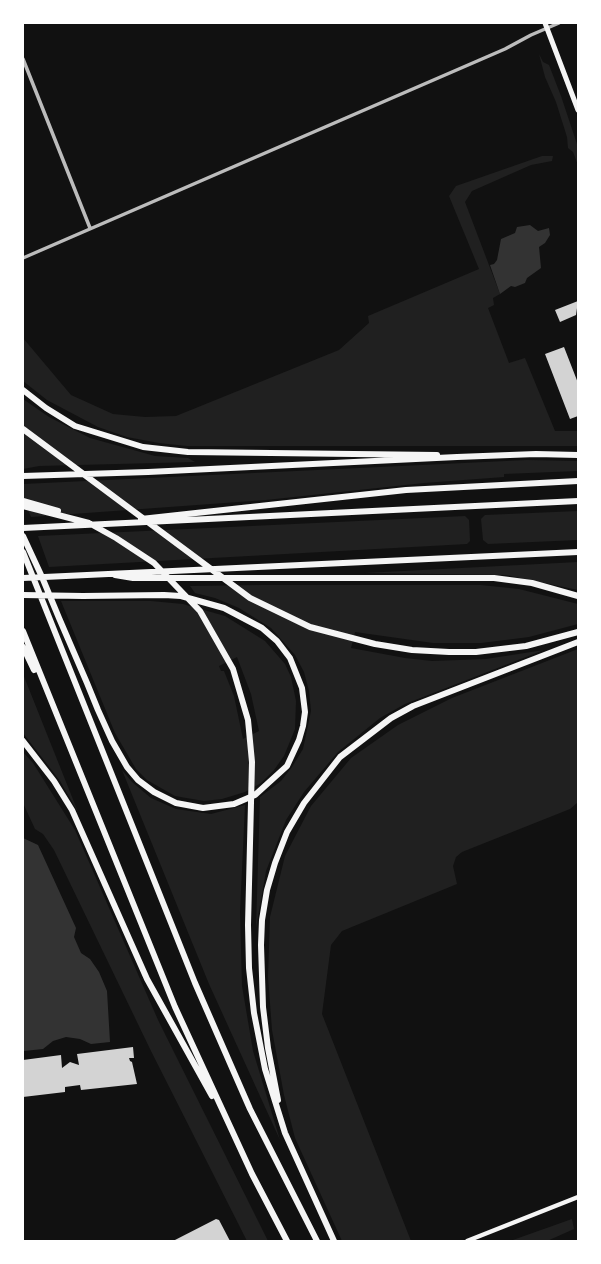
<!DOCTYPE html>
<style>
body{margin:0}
#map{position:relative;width:601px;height:1264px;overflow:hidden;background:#111;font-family:"Zilla Slab",serif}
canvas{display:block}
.frame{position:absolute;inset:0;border:24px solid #fff;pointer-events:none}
</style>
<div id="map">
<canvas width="601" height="1264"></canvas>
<div class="frame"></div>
</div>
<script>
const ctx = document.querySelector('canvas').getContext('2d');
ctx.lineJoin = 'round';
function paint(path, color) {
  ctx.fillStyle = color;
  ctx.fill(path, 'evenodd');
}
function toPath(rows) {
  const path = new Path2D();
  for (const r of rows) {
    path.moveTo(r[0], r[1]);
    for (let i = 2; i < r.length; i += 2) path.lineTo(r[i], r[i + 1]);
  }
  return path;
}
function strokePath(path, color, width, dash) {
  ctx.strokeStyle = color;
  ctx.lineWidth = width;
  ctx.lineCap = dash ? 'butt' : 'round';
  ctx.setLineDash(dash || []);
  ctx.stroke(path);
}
paint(toPath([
 [539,54,543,62,549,65,561,96,578,147,578,165,573,152,568,148,567,137,556,102,545,77],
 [542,156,553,156,552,161,531,165,472,191,465,202,500,294,493,298,494,305,488,308,509,363,525,358,555,431,578,431,578,446,187,446,159,443,127,437,98,427,47,400,23,381,23,338,71,395,113,414,145,417,176,416,339,350,369,323,368,316,479,269,449,196,456,186],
 [23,399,49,417,90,438,155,456,188,458,195,462,39,466,23,469],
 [527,460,578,461,578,471,504,474,504,477,424,483,266,500,31,517,23,499,23,484],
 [578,511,578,540,488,544,483,540,481,519,485,515],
 [465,516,469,520,470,541,467,544,49,567,38,536],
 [578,562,578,590,506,575,364,573],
 [261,585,481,585,519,589,578,604,578,624,529,637,481,643,433,643,355,632,351,648,405,658,432,661,486,659,544,650,405,704,380,718,338,752,304,792,286,820,266,871,256,928,260,797,281,781,292,767,303,749,311,711,309,691,304,672,295,655,271,628,239,608,215,598,195,593,190,586],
 [61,601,151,601,183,604,225,616,265,641,285,664,291,677,296,701,295,729,284,756,274,770,261,783,245,792,222,799,204,801,175,796,147,780,136,769,115,733],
 [237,657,251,694,259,731,243,739,234,696,224,671,221,671,219,666],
 [578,649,577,803,570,809,462,852,456,857,453,866,457,884,342,931,331,945,322,1014,411,1241,342,1241,295,1138,284,1095,272,1030,268,977,270,917,285,856,311,806,351,758,398,725,452,698],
 [23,674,78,812,60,781,23,733],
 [23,752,33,763,75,830,158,1020,268,1241,247,1241,151,1051,54,850,43,834,35,829,23,803],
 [122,770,132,782,151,798,176,809,211,814,245,805,240,912,242,986,253,1051,280,1140,209,984],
 [572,1219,574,1229,547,1241,510,1241]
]), '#202020');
paint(toPath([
 [530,225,538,231,549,228,550,235,545,243,539,247,541,268,527,278,525,283,515,287,511,286,500,294,490,265,494,264,497,260,501,239,515,233,517,227],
 [23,838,38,845,76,928,74,937,81,953,90,959,99,972,107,991,110,1042,91,1044,80,1039,66,1037,53,1041,43,1049,24,1051]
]), '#333');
paint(toPath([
 [578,301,576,315,560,322,555,310],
 [564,347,578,383,578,416,570,419,545,354],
 [133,1047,134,1058,129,1058,130,1061,132,1062,137,1084,81,1090,80,1085,65,1087,65,1092,23,1097,23,1060,61,1055,62,1068,70,1062,79,1065,77,1054],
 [216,1219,219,1220,230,1241,173,1241]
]), '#d3d3d3');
strokePath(toPath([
 [23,59,90,228],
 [23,258,505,49,531,35,559,23]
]), '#bcbcbc', 3.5);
strokePath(toPath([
 [467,1241,578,1197]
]), '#f5f5f5', 4.5);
strokePath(toPath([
 [545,23,578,110]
]), '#f5f5f5', 5);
strokePath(toPath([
 [23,390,46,408,75,426,143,447,188,452,437,455],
 [23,429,250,598,310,627,375,644,412,650,449,652,476,652,526,646,578,632],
 [23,476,148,472,457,457,536,454,578,455],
 [23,501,58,511],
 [23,506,89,523,116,538,154,563,200,611,233,669,248,720,252,762,248,925,249,968,254,1013,265,1069,285,1133,334,1241],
 [141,519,406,490,578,481],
 [23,528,578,501],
 [23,536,42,577,59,618,87,683,98,710,112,741,127,767,138,780,154,792,176,803,203,808,234,804,255,795,287,766,299,740,303,726,305,712,302,688,290,658,277,641,262,628,224,608,181,596,164,595,83,596,23,595],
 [23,552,195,983,250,1109,317,1241],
 [115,575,133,578,494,578,532,583,578,596],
 [23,578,578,552],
 [23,631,175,1007,252,1174,287,1241],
 [23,647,34,670],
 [23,741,54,781,72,810,147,979,212,1096],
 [278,1100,268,1048,263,1007,261,945,262,920,267,890,275,863,287,832,304,803,340,757,391,718,413,706,578,642]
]), '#f5f5f5', 6);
</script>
